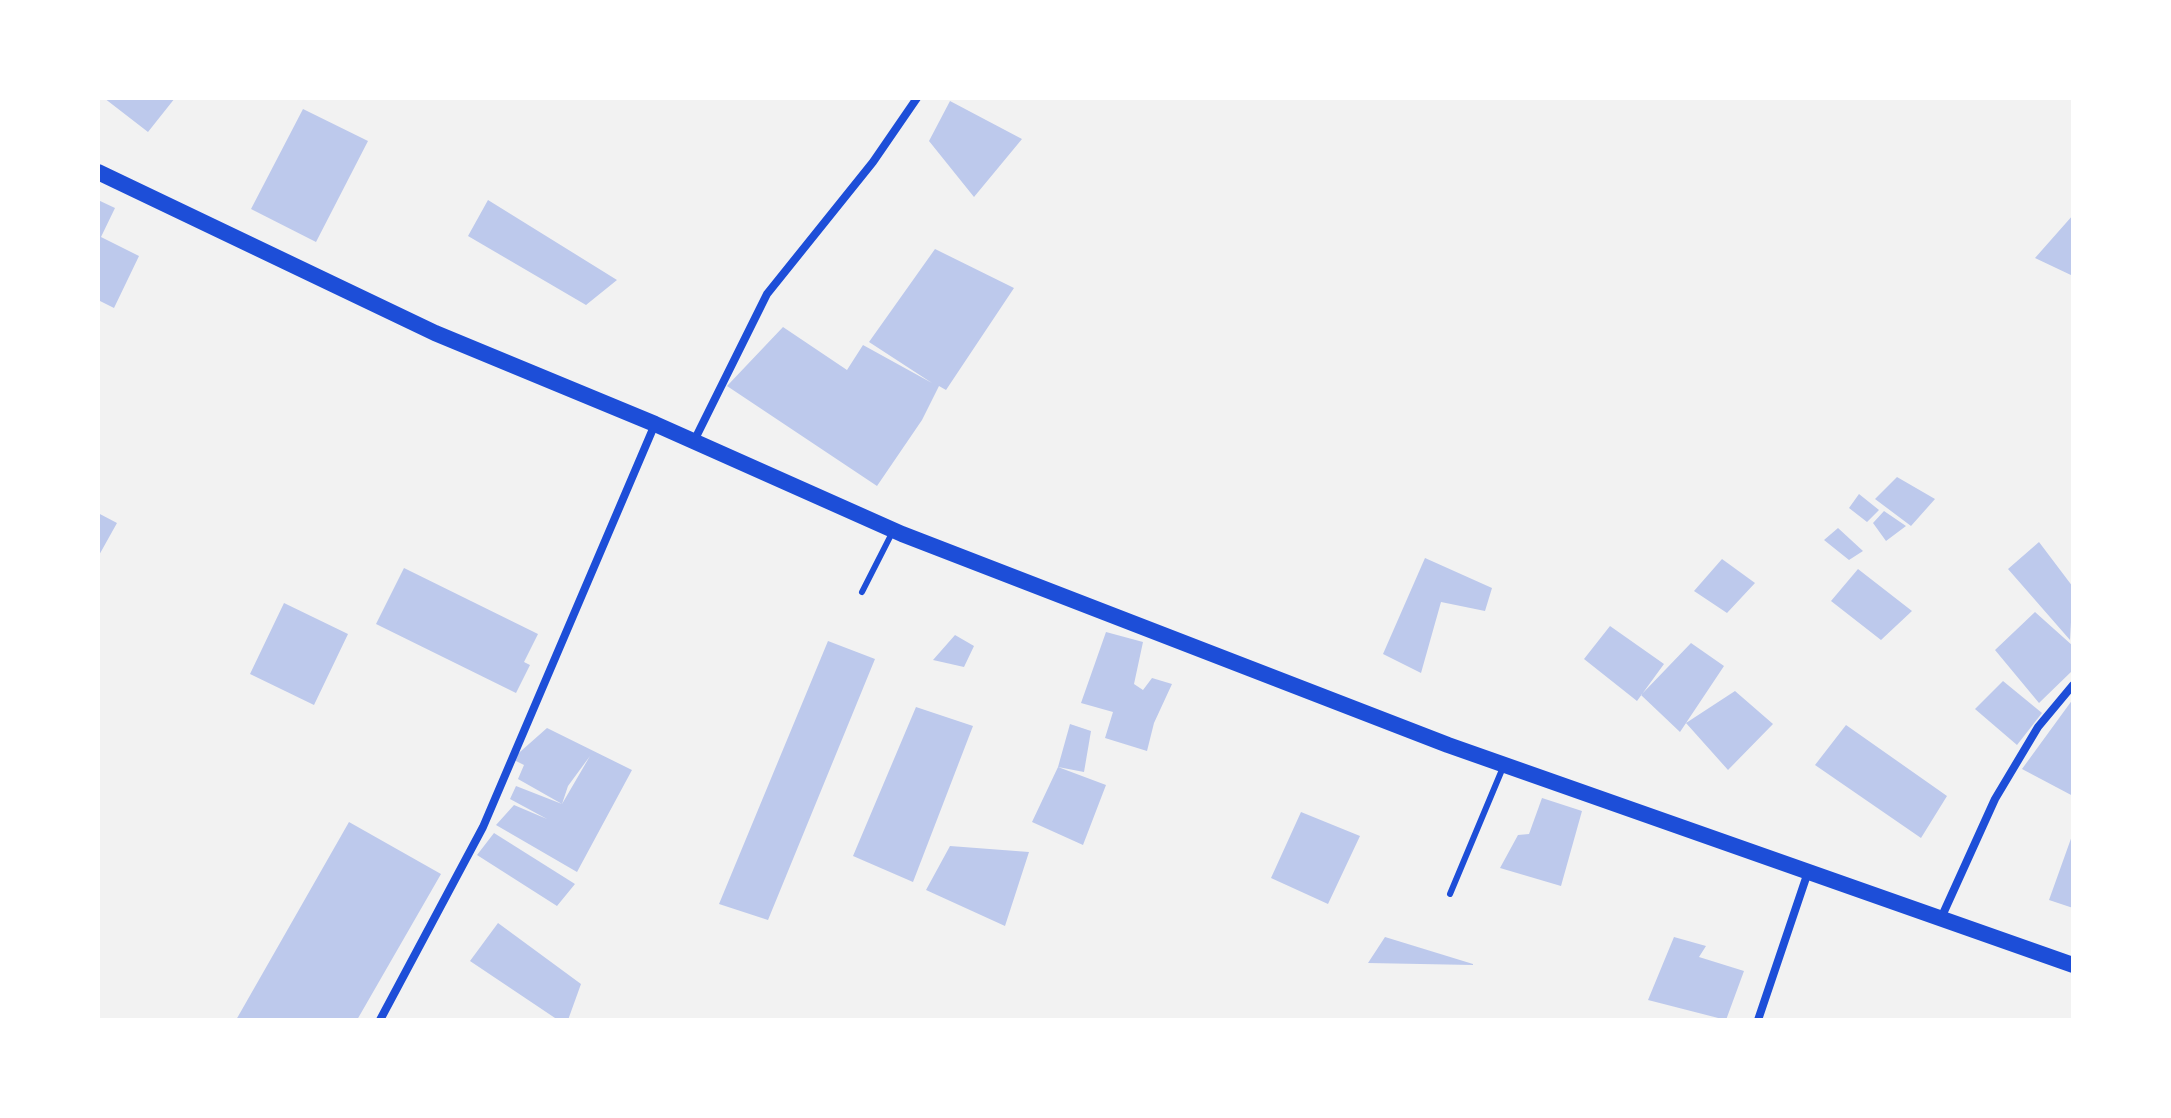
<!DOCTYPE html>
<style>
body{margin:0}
#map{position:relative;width:2171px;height:1118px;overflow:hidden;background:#f2f2f2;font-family:"Fira Sans Condensed",sans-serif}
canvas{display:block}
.frame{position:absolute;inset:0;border:100px solid #fff;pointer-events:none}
</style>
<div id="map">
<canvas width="2171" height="1118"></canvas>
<div class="frame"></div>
</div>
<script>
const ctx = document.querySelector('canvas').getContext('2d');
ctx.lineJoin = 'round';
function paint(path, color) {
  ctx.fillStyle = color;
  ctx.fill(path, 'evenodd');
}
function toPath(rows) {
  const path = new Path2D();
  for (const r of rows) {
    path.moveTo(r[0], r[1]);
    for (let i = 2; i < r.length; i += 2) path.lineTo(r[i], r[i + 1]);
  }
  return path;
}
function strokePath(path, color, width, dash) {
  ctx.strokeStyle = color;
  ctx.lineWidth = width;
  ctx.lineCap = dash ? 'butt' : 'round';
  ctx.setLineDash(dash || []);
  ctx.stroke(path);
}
paint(toPath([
 [104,98,175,98,148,132],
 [950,101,1022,139,974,197,929,141],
 [303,109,368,141,316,242,251,209],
 [98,200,115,208,101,237,139,256,114,308,98,300],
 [488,200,617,280,586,305,468,236],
 [2073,215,2073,276,2035,258],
 [935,249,1014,288,946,390,939,386,922,420,877,486,727,386,783,327,847,370,863,345,932,383,869,342],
 [1897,477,1935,499,1911,526,1875,499],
 [1859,494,1879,510,1867,522,1849,508],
 [1884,511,1906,526,1886,541,1873,523],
 [98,513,117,523,98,557],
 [1838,528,1863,551,1849,560,1824,540],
 [2039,542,2073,587,2070,640,2008,569],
 [1425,558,1492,588,1485,611,1441,602,1421,673,1383,654],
 [1722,559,1755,583,1727,613,1694,591],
 [404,568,538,634,524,662,530,665,516,693,376,624],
 [1858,569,1912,611,1881,640,1831,601],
 [284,603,348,634,314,705,250,674],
 [2035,612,2073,646,2073,670,2039,703,1995,650],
 [1610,626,1664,664,1637,701,1584,659],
 [1106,632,1143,642,1134,684,1143,690,1152,678,1172,684,1154,723,1147,751,1105,738,1113,712,1081,703],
 [955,635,974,646,964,667,933,660],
 [828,641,875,659,768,920,719,904],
 [1691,643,1724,666,1680,732,1641,695],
 [2003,681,2042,713,2017,745,1975,709],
 [1735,691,1773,724,1728,770,1686,723],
 [2073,699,2073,796,2022,769],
 [916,707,973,726,913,882,853,856],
 [1070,724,1091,731,1084,772,1058,767],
 [1846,725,1947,796,1921,838,1815,765],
 [547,728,632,770,577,872,496,825,514,805,547,819,510,799,516,786,562,804,518,779,524,765,512,759],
 [590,756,562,804,568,786],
 [1058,767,1106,785,1083,845,1032,822],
 [1542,798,1582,811,1561,886,1500,868,1518,835,1529,834],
 [1301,812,1360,836,1328,904,1271,878],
 [349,822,441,874,357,1020,236,1020],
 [494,833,575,884,557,906,477,855],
 [2073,833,2073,908,2049,900],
 [950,846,1029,852,1005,926,926,890],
 [498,923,581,984,568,1020,558,1020,470,961],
 [1385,937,1473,964,1473,965,1368,963],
 [1674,937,1706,946,1699,957,1744,971,1726,1020,1648,1000]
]), '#bdc9ec');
strokePath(toPath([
 [862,592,892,533],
 [1450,894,1504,765]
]), '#1d4ed8', 6);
strokePath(toPath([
 [694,441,767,294,873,162,917,98],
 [1942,916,1995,799,2038,727,2073,685],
 [380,1020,483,827,655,424],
 [1758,1020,1808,872]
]), '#1d4ed8', 8);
strokePath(toPath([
 [98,172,435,333,655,424,902,534,1448,745,2073,965]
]), '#1d4ed8', 16);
</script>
